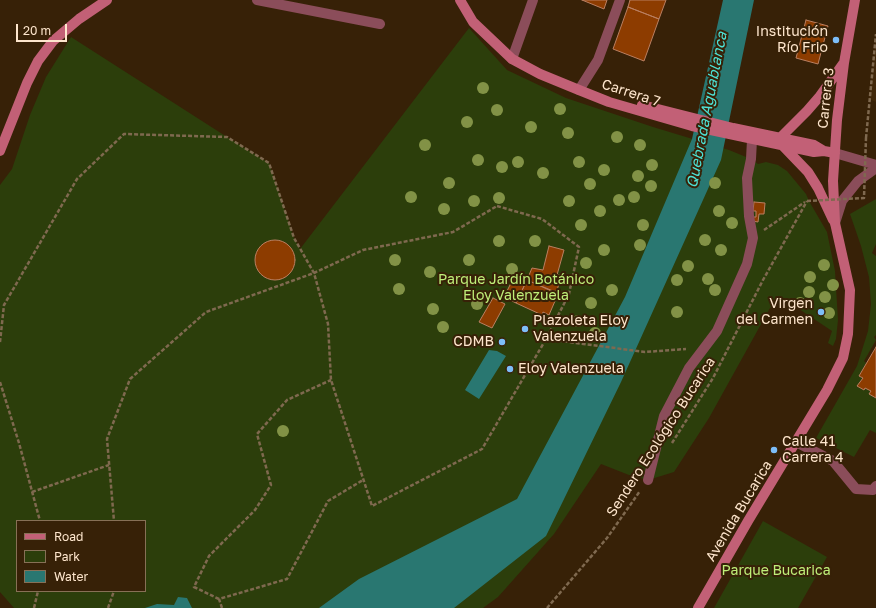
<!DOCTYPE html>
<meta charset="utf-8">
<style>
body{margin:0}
#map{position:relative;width:876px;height:608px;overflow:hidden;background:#372107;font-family:"Golos Text",sans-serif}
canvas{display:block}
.legend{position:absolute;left:16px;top:520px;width:130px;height:72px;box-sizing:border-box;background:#372107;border:1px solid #877056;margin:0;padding:5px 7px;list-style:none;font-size:12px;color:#fee6cd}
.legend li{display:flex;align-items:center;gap:8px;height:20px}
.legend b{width:20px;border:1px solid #877056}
.scale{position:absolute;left:16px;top:24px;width:51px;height:18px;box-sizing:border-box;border:2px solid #fee6cd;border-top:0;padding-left:5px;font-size:12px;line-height:14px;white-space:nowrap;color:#fee6cd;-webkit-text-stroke:3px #372107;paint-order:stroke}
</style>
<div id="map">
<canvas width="876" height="608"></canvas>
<ul class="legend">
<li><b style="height:5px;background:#c26076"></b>Road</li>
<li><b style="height:11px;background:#2c3e0b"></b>Park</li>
<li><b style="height:11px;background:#297771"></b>Water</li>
</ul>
<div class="scale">20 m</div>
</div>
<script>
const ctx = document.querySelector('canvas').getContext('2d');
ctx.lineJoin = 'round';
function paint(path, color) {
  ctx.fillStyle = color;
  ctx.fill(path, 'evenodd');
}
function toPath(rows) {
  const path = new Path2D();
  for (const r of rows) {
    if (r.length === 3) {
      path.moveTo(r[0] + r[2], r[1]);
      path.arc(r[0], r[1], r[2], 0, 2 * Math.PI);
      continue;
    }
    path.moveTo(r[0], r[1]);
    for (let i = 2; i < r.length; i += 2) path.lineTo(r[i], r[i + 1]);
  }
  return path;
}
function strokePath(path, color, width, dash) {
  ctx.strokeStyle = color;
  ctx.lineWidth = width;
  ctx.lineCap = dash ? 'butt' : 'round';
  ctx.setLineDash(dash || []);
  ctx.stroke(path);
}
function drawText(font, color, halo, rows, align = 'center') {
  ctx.font = font + ' "Golos Text",sans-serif';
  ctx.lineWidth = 4;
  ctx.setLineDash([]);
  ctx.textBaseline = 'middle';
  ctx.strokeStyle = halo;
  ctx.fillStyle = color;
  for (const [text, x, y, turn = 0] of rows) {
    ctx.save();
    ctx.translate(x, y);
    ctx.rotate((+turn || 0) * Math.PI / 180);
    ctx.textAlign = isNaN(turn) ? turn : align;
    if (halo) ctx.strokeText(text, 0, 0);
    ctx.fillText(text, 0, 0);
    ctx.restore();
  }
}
paint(toPath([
 [876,34,876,102,869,99]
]), '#41280a');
paint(toPath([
 [469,28,507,70,566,98,653,127,729,150,751,159,758,164,766,162,778,165,787,171,806,194,809,201,827,232,835,271,838,320,836,339,833,346,828,343,832,331,781,297,770,308,709,418,674,472,648,480,629,475,601,464,554,534,498,597,483,608,14,608,0,592,0,185,12,169,30,115,46,77,71,37,227,137,269,163,294,238,300,249],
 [17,521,145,521,145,591,17,591],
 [876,199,876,244,872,253,876,256,876,335,874,337,876,340,864,361,866,363,859,376,863,378,858,386,863,390,865,388,871,391,870,394,876,398,876,433,870,430,854,457,816,438,857,366,868,331,871,304,869,277,861,246,850,214],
 [763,521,827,557,798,608,714,608]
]), '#2c3e0b');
paint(toPath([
 [723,0,754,0,721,160,621,382,546,536,454,608,319,608,359,579,517,499,625,297,692,139],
 [489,350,497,351,506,356,479,399,465,390],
 [178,597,187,598,192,608,145,608,157,604,174,605]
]), '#297771');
const building = toPath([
 [582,0,607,0,604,9,582,0],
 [630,0,666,0,659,19,628,7,630,0],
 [628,7,659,19,644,61,613,49,628,7],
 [806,20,828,26,818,64,796,58,806,20],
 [754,202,765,203,764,214,759,214,758,222,752,221,753,217,756,217,756,211,753,211,754,202],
 [275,260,20],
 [549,246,564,250,557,275,561,275,557,291,553,291,527,280,532,268,543,270,549,246],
 [515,275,527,280,516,303,504,297,515,275],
 [527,280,558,294,549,315,543,312,542,315,516,303,527,280],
 [493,298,505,304,492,328,479,322,493,298],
 [876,347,876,398,869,394,871,391,865,388,864,390,857,386,863,378,859,376,876,347]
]);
paint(building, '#8d3c00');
strokePath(building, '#ba7f61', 1);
strokePath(toPath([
 [866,138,876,34],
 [497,206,542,219,579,247,569,294,546,339,482,449,372,506,331,380,328,324,314,273,363,250,453,232,497,206],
 [764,230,805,202],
 [546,339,645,352,686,349],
 [0,342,4,305,77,179,124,134,227,137,269,163,294,238,314,273,206,312,130,379,107,439,114,521],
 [0,382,19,443,40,521],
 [672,443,713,378,763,280,807,201],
 [32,492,109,465],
 [219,599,194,587,209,556,255,510,271,485,257,434,287,400,331,380],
 [34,608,38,591],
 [108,608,114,591],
 [222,608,219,599,287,579,328,501,363,480],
 [547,608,607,538,640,491]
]), '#7f694f', 2.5, [4, 2]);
strokePath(toPath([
 [257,0,380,24],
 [512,59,533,0],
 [579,90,598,60,620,0],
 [796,442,833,461,856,489,873,490,876,486],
 [648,480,664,416,689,368,717,331,747,264,753,238,749,216,747,178,751,159,752,140]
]), '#8b4d5a', 10);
strokePath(toPath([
 [835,153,876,165],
 [835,223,842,201,858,181,876,168]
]), '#8b4d5a', 10);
strokePath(toPath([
 [460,0,473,22,512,59,540,74,579,90,609,102,692,126,814,152,824,151,835,153],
 [642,105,733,128,814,145,824,151],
 [780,138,807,111,820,96,843,64],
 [783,146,808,172,818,188,833,220],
 [0,151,27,83,38,61,53,41,79,19,107,0],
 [698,608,748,521,827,390,843,358,848,334,850,290,835,223,833,181,837,120,844,63,855,0]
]), '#c26076', 10);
strokePath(toPath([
 [807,201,864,198,866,138]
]), '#7f694f', 2.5, [4, 2]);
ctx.fillStyle = '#829246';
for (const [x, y] of [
 [483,88],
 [560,109],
 [497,110],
 [467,122],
 [531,127],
 [568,133],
 [617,137],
 [425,145],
 [640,145],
 [478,160],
 [518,162],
 [579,162],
 [652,165],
 [502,167],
 [604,170],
 [543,173],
 [638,176],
 [449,183],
 [715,183],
 [590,184],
 [651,186],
 [411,197],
 [634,197],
 [499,198],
 [619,200],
 [474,201],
 [569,201],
 [444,209],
 [600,211],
 [719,211],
 [732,223],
 [581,225],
 [643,225],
 [705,240],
 [499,241],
 [535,241],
 [640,245],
 [604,250],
 [721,250],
 [395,260],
 [469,260],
 [586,263],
 [824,265],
 [688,266],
 [512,269],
 [430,272],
 [810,277],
 [708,279],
 [677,280],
 [833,285],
 [399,289],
 [612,290],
 [715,290],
 [809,292],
 [825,297],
 [591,303],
 [800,303],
 [477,304],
 [433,309],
 [677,312],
 [829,313],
 [578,321],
 [443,327],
 [595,333],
 [283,431]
]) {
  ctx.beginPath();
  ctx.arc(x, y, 6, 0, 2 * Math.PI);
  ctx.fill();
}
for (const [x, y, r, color] of [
 [836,40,4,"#7dbef9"],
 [821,312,4,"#7dbef9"],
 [525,329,4,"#7dbef9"],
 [502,342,4,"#7dbef9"],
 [510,369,4,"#7dbef9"],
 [774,450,4,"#7dbef9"]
]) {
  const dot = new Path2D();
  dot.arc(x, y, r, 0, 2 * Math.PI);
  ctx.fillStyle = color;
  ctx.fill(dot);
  strokePath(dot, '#372107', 1.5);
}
drawText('14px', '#fee6cd', '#372107', [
 ["Institución",828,32],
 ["Río Frio",828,48],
 ["Virgen",813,304],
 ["del Carmen",813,320],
 ["Plazoleta Eloy",533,321,"left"],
 ["Valenzuela",533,337,"left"],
 ["CDMB",494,342],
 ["Eloy Valenzuela",518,369,"left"],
 ["Calle 41",782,442,"left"],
 ["Carrera 4",782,458,"left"]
], 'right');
drawText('14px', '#fee6cd', '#372107', [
 ["Carrera 7",631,93,18],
 ["Carrera 3",826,98,-84],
 ["Sendero Ecológico Bucarica",661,437,-57],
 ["Avenida Bucarica",739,511,-59]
]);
drawText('14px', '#bfef79', '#372107', [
 ["Parque Jardín Botánico",516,280],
 ["Eloy Valenzuela",516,296],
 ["Parque Bucarica",776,571]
]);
drawText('italic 15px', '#4de2d6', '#372107', [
 ["Quebrada Aguablanca",707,110,-79]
]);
</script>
